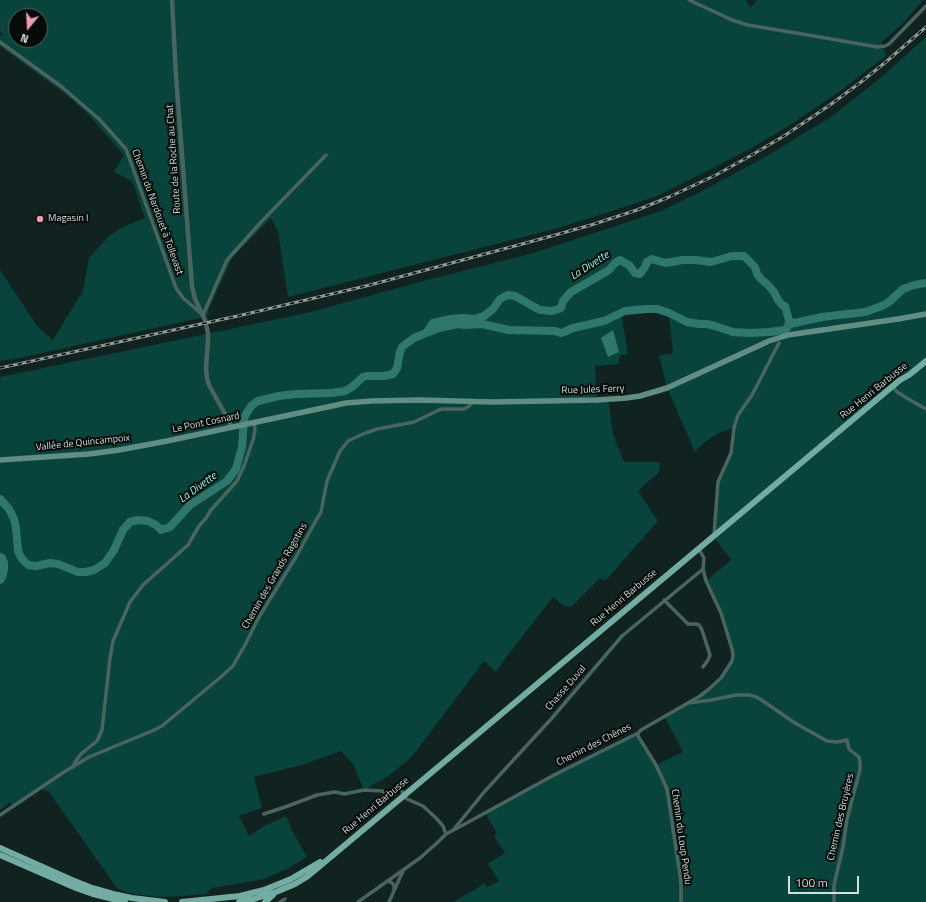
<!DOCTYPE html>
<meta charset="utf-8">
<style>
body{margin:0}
#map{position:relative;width:926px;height:902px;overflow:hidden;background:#112320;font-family:"Titillium Web",sans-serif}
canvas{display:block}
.north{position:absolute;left:8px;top:8px;width:40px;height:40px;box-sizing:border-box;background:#040b09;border:1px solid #57605d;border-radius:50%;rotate:198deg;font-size:11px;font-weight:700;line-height:16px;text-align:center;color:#d4dfdc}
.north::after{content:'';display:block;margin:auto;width:14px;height:18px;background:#f19ab1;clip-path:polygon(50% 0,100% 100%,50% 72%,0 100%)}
.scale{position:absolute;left:788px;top:876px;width:71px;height:18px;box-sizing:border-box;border:2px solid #d4dfdc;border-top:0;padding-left:5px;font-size:12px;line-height:14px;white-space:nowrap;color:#d4dfdc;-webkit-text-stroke:3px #040b09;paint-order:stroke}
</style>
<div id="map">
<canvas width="926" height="902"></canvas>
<div class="north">N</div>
<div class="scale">100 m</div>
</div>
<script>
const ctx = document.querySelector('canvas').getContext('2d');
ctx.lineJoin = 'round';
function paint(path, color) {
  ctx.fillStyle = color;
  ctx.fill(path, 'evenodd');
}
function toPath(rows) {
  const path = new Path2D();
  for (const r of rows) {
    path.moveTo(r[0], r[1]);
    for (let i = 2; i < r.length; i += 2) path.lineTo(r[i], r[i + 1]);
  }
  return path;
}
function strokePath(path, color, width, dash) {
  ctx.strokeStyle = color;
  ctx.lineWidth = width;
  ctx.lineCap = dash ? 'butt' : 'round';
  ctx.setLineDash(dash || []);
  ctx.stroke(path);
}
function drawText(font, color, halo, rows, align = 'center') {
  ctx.font = font + ' "Titillium Web",sans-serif';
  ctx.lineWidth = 4;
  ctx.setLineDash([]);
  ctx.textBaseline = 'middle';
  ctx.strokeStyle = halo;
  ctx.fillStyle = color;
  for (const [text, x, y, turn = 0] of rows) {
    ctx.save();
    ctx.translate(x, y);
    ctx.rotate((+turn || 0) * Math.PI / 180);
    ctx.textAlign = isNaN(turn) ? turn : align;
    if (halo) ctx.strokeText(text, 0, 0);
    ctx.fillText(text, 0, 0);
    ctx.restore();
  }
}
paint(toPath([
 [0,0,745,0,751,7,757,0,923,0,905,21,882,42,886,56,836,94,793,123,752,148,705,172,657,196,609,212,555,229,288,297,278,231,271,218,232,258,208,311,209,315,200,318,20,358,0,361,0,270,38,327,53,340,83,291,89,258,109,236,121,228,145,218,132,181,114,172,124,155,86,112,63,92,0,46,0,34,2,36,3,34,0,32],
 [16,16,40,16,40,40,16,40],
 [926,37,926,902,453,902,473,891,484,883,487,887,499,881,488,864,505,853,494,836,497,833,485,813,554,775,638,733,656,765,683,752,664,716,688,703,721,678,733,655,721,613,706,581,731,560,717,541,714,536,718,482,729,460,733,428,721,432,714,436,701,445,695,452,667,388,659,356,673,353,669,313,657,309,646,309,625,311,621,312,628,354,620,355,619,364,595,366,597,399,608,399,613,434,624,462,660,462,659,472,638,491,658,521,605,581,600,578,571,607,564,606,553,597,507,656,496,672,484,661,414,754,406,762,387,777,364,790,353,764,341,751,305,764,254,777,262,808,239,816,249,836,264,826,286,816,293,832,307,857,287,869,264,879,212,888,205,894,184,896,158,897,135,894,126,892,117,888,49,792,42,789,14,808,10,802,0,810,0,377,307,313,423,281,530,254,625,223,661,211,702,191,769,155,832,116,884,75]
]), '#08433c');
paint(toPath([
 [613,330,619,352,608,357,601,338],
 [0,553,1,553,5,555,8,562,8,570,6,578,3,583,0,584]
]), '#2f776d');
strokePath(toPath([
 [427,332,433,323,450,319,463,318,474,319,484,316,493,309,500,299,508,295,515,296,540,310,552,311,561,308,563,301,571,292,609,270,615,263,620,260,629,265,635,273,640,274,645,267,647,262,652,259,665,263,683,260,696,260,711,262,732,256,744,256,755,267,757,274,761,279,768,285,774,292,778,300,782,305,785,306,790,324],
 [0,499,9,509,14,519,16,528,18,551,22,559,28,565,36,566,50,563,58,564,78,572,86,572,94,570,105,563,114,550,123,530,130,522,138,520,148,521,156,525,161,530,170,527,190,505,227,481,236,469,242,447,244,419,246,414,252,405,258,401,279,396,296,394,332,393,345,391,352,387,363,377,366,376,384,376,393,374,397,368,400,352,402,347,407,343,414,338,426,333,439,328,457,324,466,325,482,324,509,330,555,331,561,333,564,332,573,328,604,321,625,311,646,309,657,309,669,313,687,322,700,324,707,324,715,326,733,332,750,333,769,332,785,330,787,328,788,325,790,324,822,317,865,312,882,306,889,302,903,289,914,285,926,283]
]), '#2f776d', 8);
strokePath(toPath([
 [689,0,732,20,748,25,826,38,877,47,885,46,889,44,926,6],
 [0,42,62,87,99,119,126,149,176,288,183,298,203,315,227,260,262,221,326,155],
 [893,387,897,392,905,397,926,409],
 [714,536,715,521,718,482,731,453,734,428,738,415,752,395,779,343],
 [664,600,688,624,696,624,699,625,702,630,710,655,708,660,703,667],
 [689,703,711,700,736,695,748,695,754,696,760,699,795,723,827,741,837,742,847,740,849,749,859,757,860,763,860,770,847,819,843,847,834,885,834,902],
 [638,733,638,736,656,765,667,789,681,882,681,902],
 [73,767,75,762,81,754,97,741,102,730,110,658,113,641,130,602,143,585,188,545,199,526,206,518,211,510,237,481,244,466,253,440,255,431,254,422],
 [264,814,288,806,317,795,335,792,344,794,364,790,382,791,387,794,395,790,398,789,402,791,404,796,407,799,423,806,436,818,443,826,446,834],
 [0,815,64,772,89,757,152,731,162,726,222,676,233,666,246,643,259,617,296,557,314,524,321,512,327,481,340,451,348,441,363,434,377,429,414,422,441,409,464,409,468,407,471,404,472,401],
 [454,829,485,791,552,718,622,636,703,569],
 [387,881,391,882,394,885,394,890],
 [280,902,285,899],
 [358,902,420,858,437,843,446,834,463,825,554,775,638,733,641,730,700,696,709,689,721,678,732,661,733,655,732,649,721,613,706,581,703,569,704,558,699,549],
 [389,902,403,871]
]), '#4a6560', 3.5);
strokePath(toPath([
 [172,0,176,76,192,286,195,299,205,320,208,333,208,341,206,367,207,379,210,387,229,421,231,427]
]), '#4a6560', 4.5);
strokePath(toPath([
 [0,460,89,454,119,450,167,441,346,403,371,401,420,400,492,402,597,400,626,398,640,396,667,388,769,341,788,335,898,319,926,314]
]), '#618d85', 5.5);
strokePath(toPath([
 [0,848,72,880,92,888,113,894,132,898,165,902],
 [0,855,76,888,93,894,125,902],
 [182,902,240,896,264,890,291,879,320,862],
 [239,902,254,899,276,892,295,884,308,876,900,380,909,375,926,361],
 [265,902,273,895]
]), '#72aca2', 6);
const rail = toPath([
 [0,368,242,315,370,285,548,237,591,225,637,210,669,197,716,175,750,156,784,136,830,105,861,82,887,61,926,27]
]);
strokePath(rail, '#8f9d9a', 3);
strokePath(rail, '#040b09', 1.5, [4.5]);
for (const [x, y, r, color] of [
 [40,219,4,"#f19ab1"]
]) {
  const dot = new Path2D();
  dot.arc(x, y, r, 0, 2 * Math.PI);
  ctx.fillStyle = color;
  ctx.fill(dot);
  strokePath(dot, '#040b09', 1.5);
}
drawText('10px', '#d4dfdc', '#040b09', [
 ["Route de la Roche au Chat",174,159,-94],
 ["Chemin du Nardouet à Tollevast",157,212,70],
 ["Rue Jules Ferry",593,390,-2],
 ["Rue Henri Barbusse",874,391,-39],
 ["Le Pont Cosnard",206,423,-12],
 ["Vallée de Quincampoix",83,443,-6],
 ["Chemin des Grands Ragotins",275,576,-60],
 ["Rue Henri Barbusse",624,598,-40],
 ["Chasse Duval",566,688,-49],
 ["Chemin des Chênes",594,745,-27],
 ["Rue Henri Barbusse",376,806,-40],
 ["Chemin des Bruyères",841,817,-77],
 ["Chemin du Loup Pendu",681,837,82]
]);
drawText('10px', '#d4dfdc', '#040b09', [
 ["Magasin I",48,219]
], 'left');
drawText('italic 11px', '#8ffbea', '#040b09', [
 ["La Divette",590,266,-33],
 ["La Divette",198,488,-36]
]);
</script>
